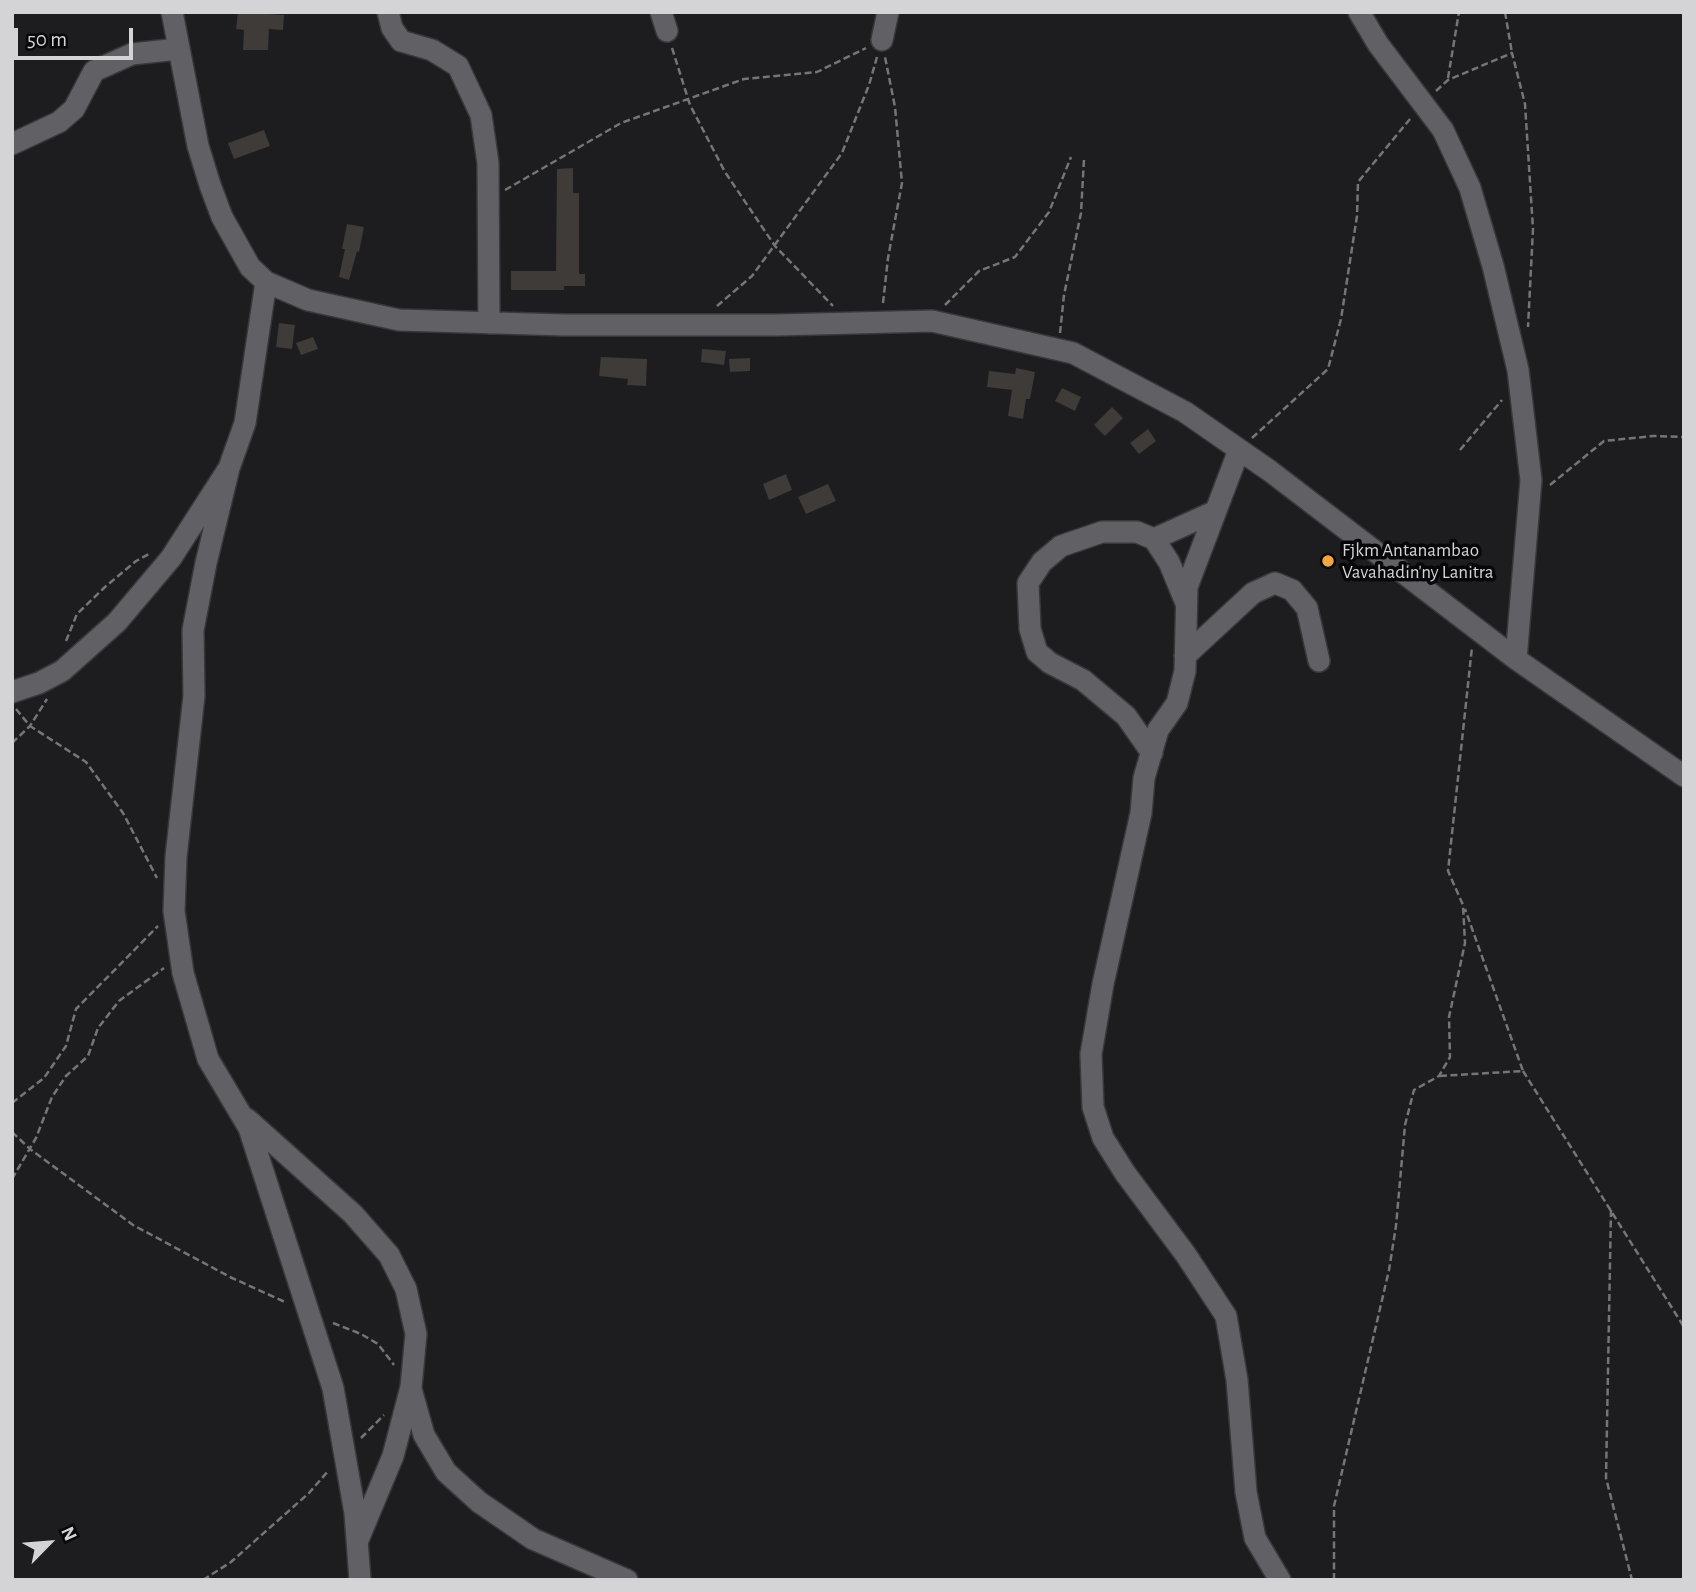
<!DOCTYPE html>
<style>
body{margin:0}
#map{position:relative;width:1696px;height:1592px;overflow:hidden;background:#1d1d20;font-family:"Alegreya Sans",sans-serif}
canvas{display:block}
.frame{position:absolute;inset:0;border:14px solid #d4d4d7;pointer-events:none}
.north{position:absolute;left:14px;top:1508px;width:70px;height:70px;-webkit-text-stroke:5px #070709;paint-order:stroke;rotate:65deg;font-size:19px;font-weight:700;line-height:28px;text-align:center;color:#d4d4d7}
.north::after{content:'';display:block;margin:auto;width:24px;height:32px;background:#d4d4d7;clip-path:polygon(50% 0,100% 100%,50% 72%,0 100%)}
.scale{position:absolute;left:14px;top:28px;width:119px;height:32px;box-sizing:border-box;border:4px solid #d4d4d7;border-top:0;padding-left:9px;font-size:21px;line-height:24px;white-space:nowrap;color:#d4d4d7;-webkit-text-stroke:5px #070709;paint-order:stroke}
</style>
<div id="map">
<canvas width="1696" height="1592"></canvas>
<div class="frame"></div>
<div class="north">N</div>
<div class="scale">50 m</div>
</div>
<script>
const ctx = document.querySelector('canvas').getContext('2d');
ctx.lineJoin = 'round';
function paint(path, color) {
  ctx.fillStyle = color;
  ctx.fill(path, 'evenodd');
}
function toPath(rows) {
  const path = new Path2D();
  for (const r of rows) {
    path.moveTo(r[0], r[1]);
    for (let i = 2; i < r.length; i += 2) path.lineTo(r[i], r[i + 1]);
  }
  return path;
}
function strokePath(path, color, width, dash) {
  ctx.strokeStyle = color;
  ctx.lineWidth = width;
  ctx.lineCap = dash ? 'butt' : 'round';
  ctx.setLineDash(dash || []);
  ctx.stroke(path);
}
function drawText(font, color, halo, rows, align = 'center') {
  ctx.font = font + ' "Alegreya Sans",sans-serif';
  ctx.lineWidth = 7;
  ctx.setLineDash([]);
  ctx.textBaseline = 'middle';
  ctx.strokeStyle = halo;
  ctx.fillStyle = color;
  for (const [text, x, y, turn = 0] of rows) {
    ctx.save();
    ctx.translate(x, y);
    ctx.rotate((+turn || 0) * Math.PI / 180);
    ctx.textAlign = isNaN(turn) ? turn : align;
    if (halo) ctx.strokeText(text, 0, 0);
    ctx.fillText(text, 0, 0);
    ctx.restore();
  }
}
paint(toPath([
 [238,12,284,15,283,30,269,29,268,50,243,50,244,30,236,29],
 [264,130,270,146,234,159,228,143],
 [573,168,573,193,579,193,579,274,585,274,585,286,564,286,564,290,511,290,511,271,556,271,557,169],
 [347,224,364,227,359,252,357,251,349,280,339,277,345,249,342,249],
 [279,323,295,325,292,349,276,347],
 [313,337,318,349,301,355,296,343],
 [702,349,726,351,724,365,701,362],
 [601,357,647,359,646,386,627,385,628,379,599,376],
 [750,358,750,371,730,372,729,359],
 [1016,368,1035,372,1030,399,1026,399,1023,419,1008,416,1012,390,987,387,989,371,1015,374],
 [1062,388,1081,397,1075,411,1055,401],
 [1112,407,1123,418,1105,436,1094,425],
 [1148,429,1156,441,1139,454,1130,443],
 [786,474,792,490,769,500,763,484],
 [828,484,836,501,806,514,798,497]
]), '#3e3b38');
const minor = toPath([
 [172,12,198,146,210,185,222,217,250,267,266,282,308,300,399,320,564,325,777,325,932,321,1073,353,1185,412,1270,471,1516,659,1684,776],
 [388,12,392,28,401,41,432,50,458,66,481,115,488,163,489,323],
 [661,12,667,31],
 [1359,12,1378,44,1443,130,1470,188,1493,266,1518,370,1531,480,1516,659],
 [882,40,888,12],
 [12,144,59,122,74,109,94,71,132,54,178,49],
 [1239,450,1187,587,1185,671,1177,703,1158,730,1144,778,1141,813,1103,984,1091,1054,1093,1107,1103,1138,1125,1173,1186,1255,1226,1316,1237,1380,1246,1492,1255,1538,1280,1580],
 [229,468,206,563,193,630,194,696,176,857,174,911,183,973,208,1059,249,1128,333,1388,355,1513,360,1580],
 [1154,539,1169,562,1186,603],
 [1185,656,1253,593,1275,583,1292,590,1307,608,1319,661],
 [12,692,39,683,62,671,117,622,171,558,229,468,245,423,266,282],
 [1152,753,1126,716,1083,680,1050,663,1037,652,1030,629,1028,583,1042,562,1061,546,1102,532,1137,532,1154,539,1216,511],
 [247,1119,353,1214,389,1255,406,1289,416,1334,411,1387,393,1456,358,1540],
 [411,1389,424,1435,446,1472,479,1502,533,1539,627,1580]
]);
strokePath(minor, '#38383b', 24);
strokePath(toPath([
 [1505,12,1512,53],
 [672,48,690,105,725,172,775,246,833,306],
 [1448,78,1459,12],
 [1436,91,1448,80,1512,53,1525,104,1533,229,1528,327],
 [505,190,621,123,744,79,817,72,866,48],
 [883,303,888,258,902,183,895,107,885,57],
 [945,305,979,271,1015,257,1049,212,1071,157],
 [717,306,752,276,842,153,869,85,877,57],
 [1060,333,1064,295,1081,213,1084,159],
 [1252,438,1328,369,1341,319,1357,216,1358,182,1410,119],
 [1460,450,1502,400],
 [1550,485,1604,441,1653,436,1684,437],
 [66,641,77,614,105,587,136,561,149,554],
 [16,709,30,726,86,762,123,813,157,878],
 [12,743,30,726,47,699],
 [1523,1071,1684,1327],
 [1440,1076,1523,1071,1465,909],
 [12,1103,44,1078,66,1046,76,1009,158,926],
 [12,1132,30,1149,133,1225,230,1277,285,1302],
 [12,1179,36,1138,52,1097,66,1076,88,1056,98,1028,119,1001,164,968],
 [1611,1210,1606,1478,1632,1580],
 [333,1323,361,1334,378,1344,394,1365],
 [361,1438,384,1415],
 [203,1580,231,1562,309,1493,329,1470],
 [1334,1580,1334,1506,1389,1270,1396,1226,1405,1125,1414,1090,1439,1076,1450,1057,1449,1017,1465,943,1463,905,1448,871,1472,647]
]), '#757578', 2.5, [7, 3.5]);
strokePath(minor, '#616065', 21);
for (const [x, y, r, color] of [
 [1328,561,7,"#f3a443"]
]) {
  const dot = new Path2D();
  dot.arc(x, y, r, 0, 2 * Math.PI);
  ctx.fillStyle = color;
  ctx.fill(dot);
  strokePath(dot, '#070709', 2.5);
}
drawText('19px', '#d4d4d7', '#070709', [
 ["Fjkm Antanambao",1342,550],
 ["Vavahadin'ny Lanitra",1342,572]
], 'left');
</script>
